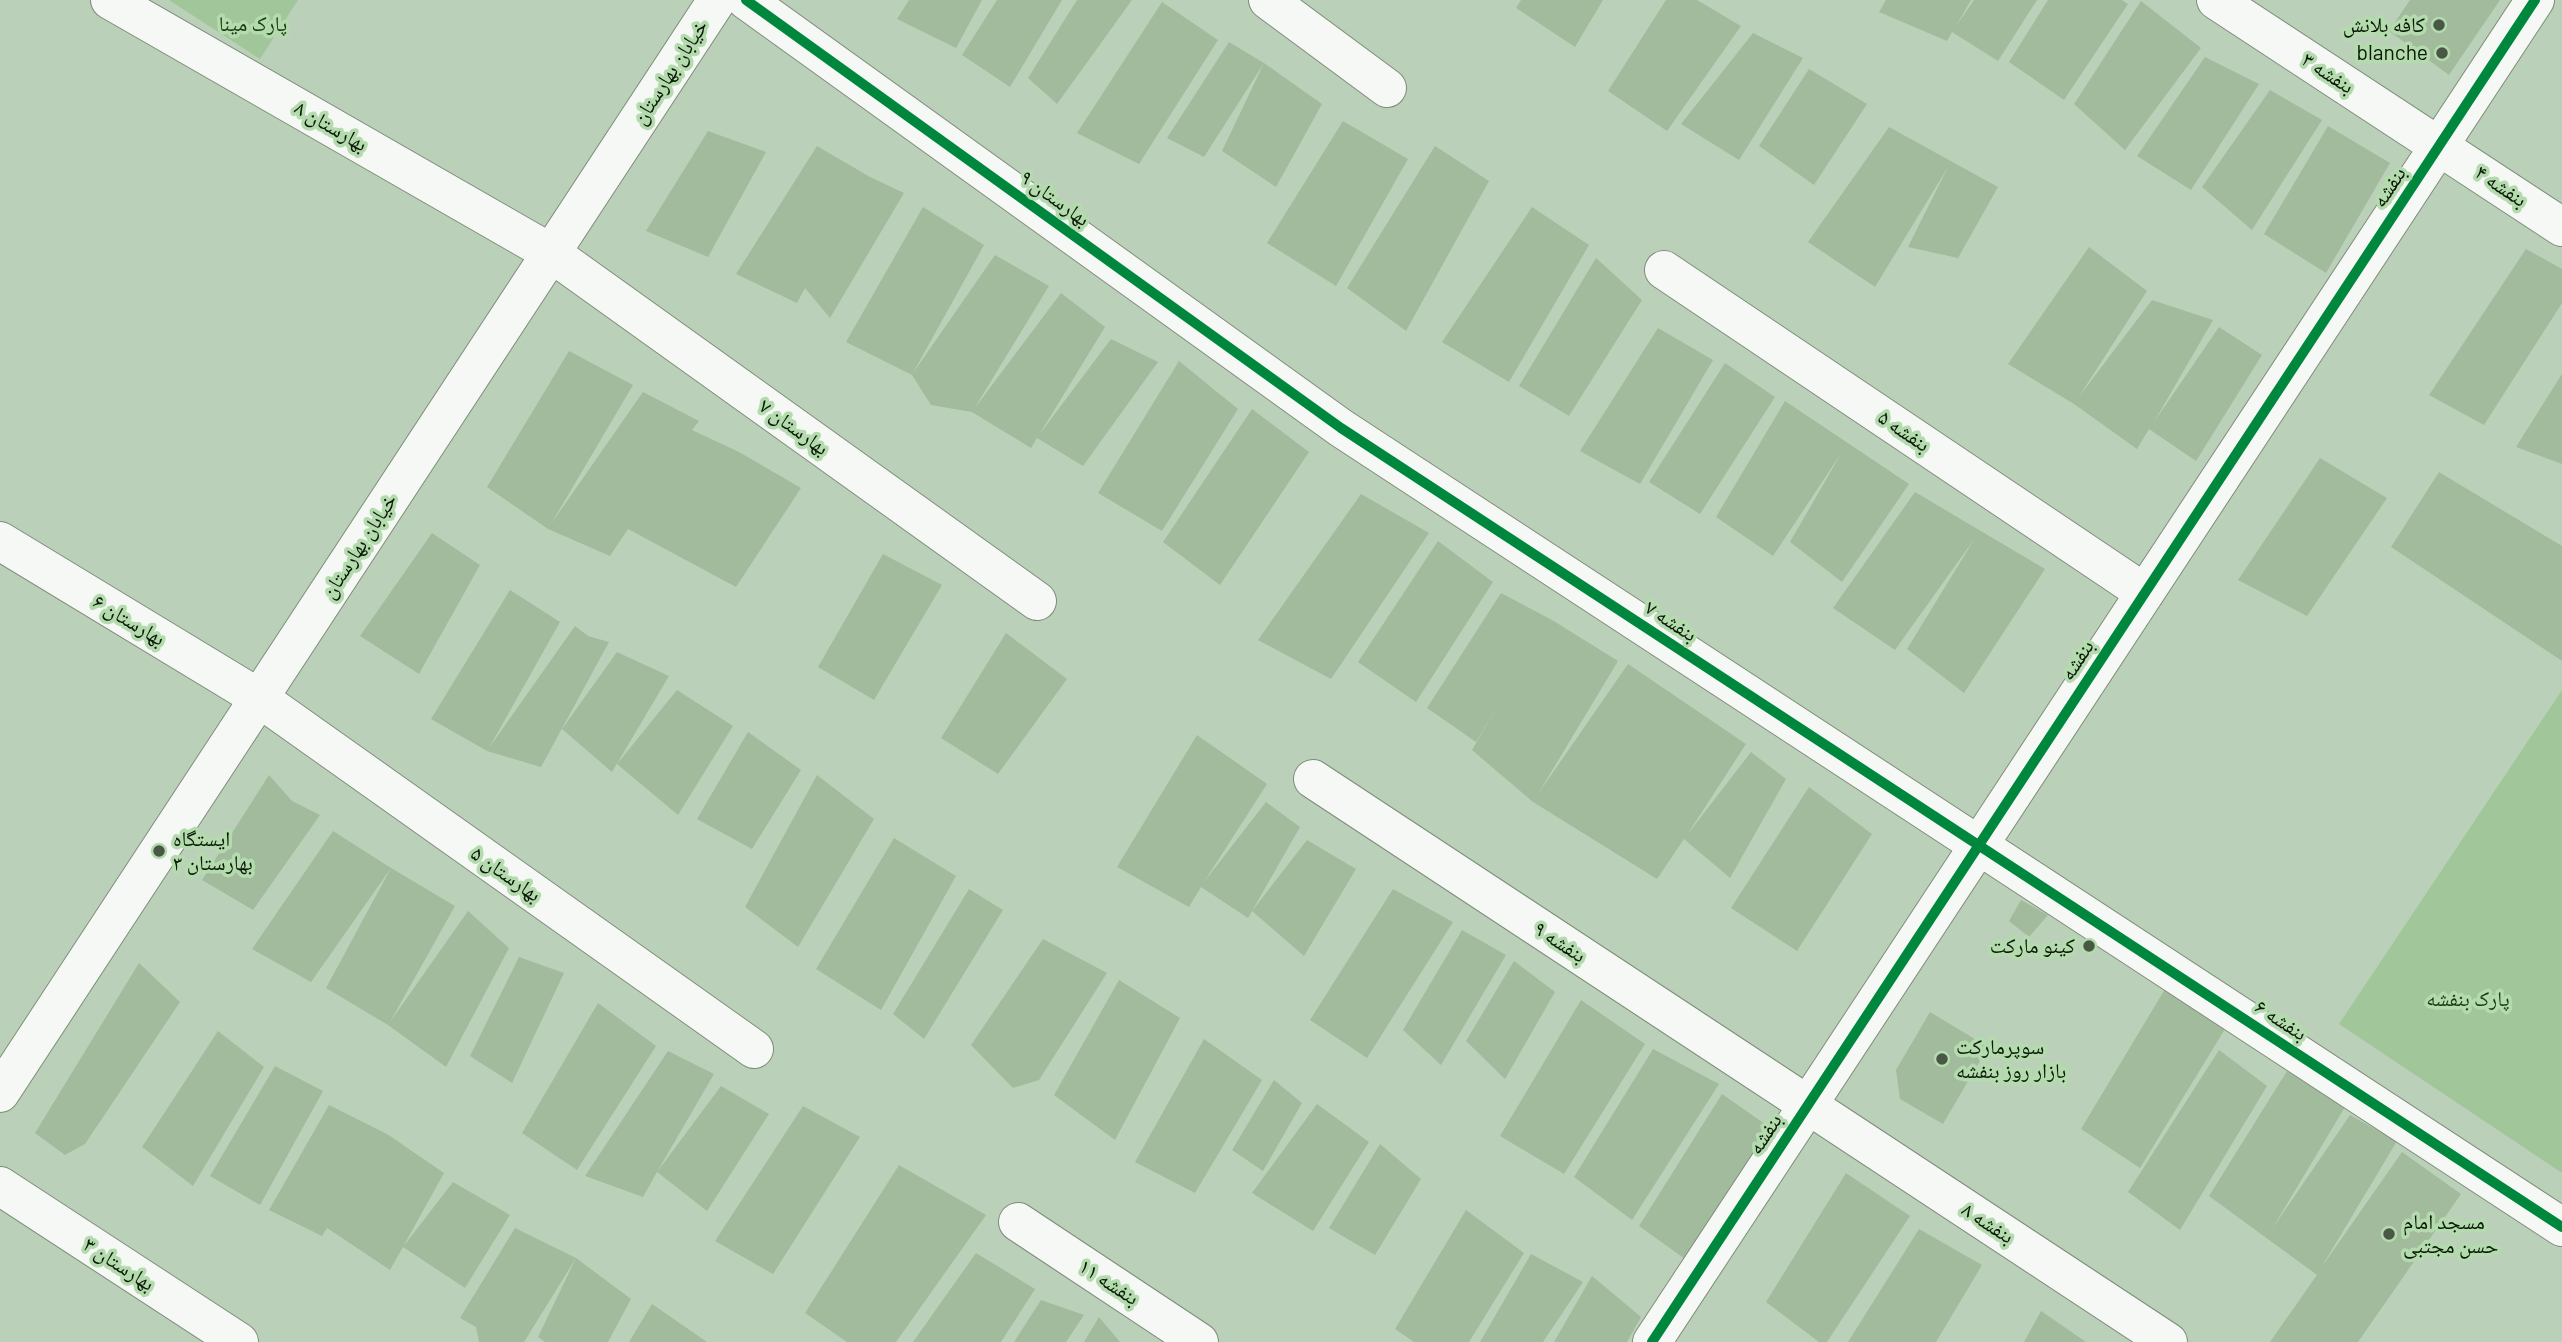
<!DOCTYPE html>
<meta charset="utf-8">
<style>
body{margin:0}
canvas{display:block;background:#bbd0b8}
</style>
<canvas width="2562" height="1342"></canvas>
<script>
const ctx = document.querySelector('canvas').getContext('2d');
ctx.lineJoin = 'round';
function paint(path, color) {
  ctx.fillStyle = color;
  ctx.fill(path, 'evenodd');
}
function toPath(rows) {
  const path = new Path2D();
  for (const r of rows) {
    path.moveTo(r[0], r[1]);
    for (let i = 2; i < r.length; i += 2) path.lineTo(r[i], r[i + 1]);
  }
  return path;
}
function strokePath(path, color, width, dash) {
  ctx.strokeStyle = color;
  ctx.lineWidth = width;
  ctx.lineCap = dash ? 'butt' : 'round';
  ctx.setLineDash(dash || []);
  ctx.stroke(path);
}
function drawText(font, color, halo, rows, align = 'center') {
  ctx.font = font + ' Barlow,"Noto Naskh Arabic",sans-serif';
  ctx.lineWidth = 7;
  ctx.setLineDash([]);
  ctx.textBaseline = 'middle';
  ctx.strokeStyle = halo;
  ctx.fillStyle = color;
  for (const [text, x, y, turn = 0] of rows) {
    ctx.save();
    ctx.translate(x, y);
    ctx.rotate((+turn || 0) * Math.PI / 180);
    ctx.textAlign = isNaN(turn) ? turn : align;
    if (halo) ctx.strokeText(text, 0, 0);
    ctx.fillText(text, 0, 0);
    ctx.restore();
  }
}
paint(toPath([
 [169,0,298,0,260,59],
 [2562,690,2562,1173,2339,1024]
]), '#a0c699');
paint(toPath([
 [909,0,982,0,956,48,897,19],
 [997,0,1062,0,1010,87,962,55],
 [1077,0,1132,0,1057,104,1028,78],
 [1521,0,1603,0,1575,47,1516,8],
 [1666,0,1697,0,1741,26,1667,131,1608,91],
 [1886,0,1971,0,1956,26,1974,0,2037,0,1998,61,1952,32,1947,41,1879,12],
 [2048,0,2122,0,2128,4,2064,100,2009,62],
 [2410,0,2500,0,2449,75,2389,31],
 [2141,1,2201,48,2125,150,2074,104],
 [1162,2,1218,40,1139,164,1077,133],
 [1753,33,1803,58,1739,160,1681,124],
 [1229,42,1264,63,1322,104,1276,187,1222,151,1264,63,1204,157,1167,138],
 [2205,57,2259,84,2191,190,2137,156],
 [1809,69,1867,104,1814,185,1759,146],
 [2270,90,2322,120,2252,230,2202,187],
 [1343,121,1408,159,1336,286,1267,243],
 [2328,126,2390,163,2326,273,2264,234],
 [1889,127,1998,187,1958,258,1908,247,1948,167,1875,287,1808,242],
 [708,131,766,152,708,257,646,231],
 [817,146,870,177,904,193,830,318,805,288,797,303,736,274],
 [1435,146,1489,181,1406,331,1347,288],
 [923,207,984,245,913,373,995,255,1049,286,974,409,1061,293,1105,327,1039,435,1111,339,1158,362,1083,466,1037,438,1031,448,972,412,931,405,912,375,846,342],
 [1532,207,1589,245,1509,382,1442,342],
 [2089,247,2147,291,2078,398,2152,300,2213,320,2154,422,2219,327,2262,355,2196,461,2149,429,2137,449,2074,404,2008,364],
 [2526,249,2562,269,2562,303,2484,425,2429,395],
 [1596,258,1642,300,1569,416,1519,386],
 [1658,328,1713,360,1640,484,1580,451],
 [569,351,633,385,551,524,643,392,699,421,692,430,739,452,801,488,736,587,628,529,610,556,548,529,487,487],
 [1179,361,1238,409,1162,531,1098,493],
 [1725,363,1775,397,1700,514,1649,482],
 [2562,374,2562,464,2516,447],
 [1785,401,1909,484,1842,582,1790,542,1842,452,1773,556,1716,517],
 [1252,409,1309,452,1220,585,1163,542],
 [2320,458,2387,498,2307,616,2238,580],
 [2439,472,2562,546,2562,661,2391,547],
 [1915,492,2045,569,1964,693,1907,649,1975,538,1895,650,1833,608],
 [1361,494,1429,533,1331,679,1258,640],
 [432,533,480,565,419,674,360,636],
 [1438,541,1493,582,1416,702,1358,662],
 [883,554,942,585,874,700,818,667],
 [510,590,560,622,489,748,575,626,588,636,609,642,541,767,487,751,431,719],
 [1501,593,1552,620,1618,661,1538,794,1628,664,1746,744,1687,835,1751,752,1786,779,1730,878,1684,839,1657,879,1533,802,1472,750,1500,702,1476,742,1427,708],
 [1006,633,1067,679,998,774,941,738],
 [617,652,669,676,612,772,562,729],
 [677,690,733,726,678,815,617,764],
 [748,732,801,770,752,849,697,819],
 [1197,735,1267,784,1204,882,1266,802,1300,827,1248,918,1201,887,1189,907,1117,867],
 [269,775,292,801,320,815,253,910,202,880],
 [817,775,874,819,798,947,745,907],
 [1809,787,1872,834,1797,951,1731,908],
 [333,831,391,868,311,982,252,949],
 [894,838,956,876,881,1010,816,969],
 [1307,840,1356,869,1304,956,1252,911],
 [391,868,455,906,390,1022,468,911,509,948,446,1067,388,1025,326,988],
 [969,889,1003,910,924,1039,893,1014],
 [1393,889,1453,922,1367,1058,1310,1020],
 [2021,900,2048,915,2029,937,2009,921],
 [1462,930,1506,955,1441,1065,1403,1030],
 [1043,939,1107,973,1039,1080,1013,1088,971,1045],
 [519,957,564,973,512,1083,470,1056],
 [1514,961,1555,992,1505,1079,1466,1041],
 [139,963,180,1002,85,1144,65,1155,35,1133],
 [1119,980,1180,1018,1115,1140,1054,1095],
 [2165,989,2225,1029,2140,1168,2081,1129],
 [1581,1000,1645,1044,1564,1174,1500,1136],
 [598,1003,656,1046,577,1170,522,1133],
 [1930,1012,1988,1047,1943,1124,1900,1099,1896,1070],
 [218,1031,264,1067,193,1186,142,1147],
 [1204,1039,1262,1080,1195,1193,1135,1162],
 [1653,1049,1719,1084,1632,1220,1574,1177],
 [2219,1050,2267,1086,2180,1230,2128,1192],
 [668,1051,714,1074,657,1172,721,1086,769,1114,707,1211,657,1172,643,1197,585,1176],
 [275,1066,323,1091,260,1205,210,1176],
 [2287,1071,2345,1107,2272,1229,2350,1115,2397,1141,2321,1268,2402,1152,2461,1194,2358,1342,2270,1342,2317,1275,2209,1196],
 [1274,1080,1302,1103,1263,1171,1232,1150],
 [1722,1094,1775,1131,1692,1264,1639,1226],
 [1317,1104,1369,1142,1313,1231,1252,1193],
 [329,1105,387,1134,444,1173,403,1247,453,1182,510,1215,465,1288,403,1247,390,1270,327,1228,322,1236,269,1210],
 [803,1106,860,1137,773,1274,715,1241],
 [1380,1144,1421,1179,1375,1255,1329,1228],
 [899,1165,986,1215,896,1342,847,1342,805,1313],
 [1846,1173,1910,1216,1827,1342,1819,1342,1766,1302],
 [1466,1210,1524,1253,1469,1342,1414,1342,1395,1329],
 [515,1228,576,1258,631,1299,608,1342,545,1342,538,1337,576,1258,524,1342,479,1342,476,1327,460,1318],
 [1919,1229,1982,1265,1936,1342,1848,1342],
 [976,1253,1035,1289,1001,1342,913,1342],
 [1531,1254,1583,1282,1543,1342,1480,1342],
 [1592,1276,1641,1317,1627,1342,1554,1342],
 [1041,1300,1084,1315,1066,1342,1014,1342],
 [652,1304,707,1342,629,1342],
 [2041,1311,2086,1342,2024,1342],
 [1099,1317,1120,1342,1084,1342]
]), '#a1bb9c');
const street = toPath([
 [110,0,551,253,1037,601],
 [746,0,1341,428,2562,1227],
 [1268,0,1387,88],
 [2216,0,2562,227],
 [1664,270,2145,593],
 [0,541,259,698,754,1049],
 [1313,779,2168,1342],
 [0,1186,239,1342],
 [1018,1222,1199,1342],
 [1652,1342,2535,0]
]);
const secondary = toPath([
 [0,1093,717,0]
]);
strokePath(street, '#7d8d7a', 40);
strokePath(secondary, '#7d8d7a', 40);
strokePath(street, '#f5f8f4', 38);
strokePath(secondary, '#f5f8f4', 38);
strokePath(toPath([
 [746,0,1341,428,2562,1227],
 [1652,1342,2535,0]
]), '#00873e', 10);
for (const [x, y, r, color] of [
 [2439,25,7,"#485845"],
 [2442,53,7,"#485845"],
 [159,851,7,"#485845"],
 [2089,946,7,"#485845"],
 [1942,1059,7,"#485845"],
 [2389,1234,7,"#485845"]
]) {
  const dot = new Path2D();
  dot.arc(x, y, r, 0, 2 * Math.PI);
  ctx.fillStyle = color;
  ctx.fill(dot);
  strokePath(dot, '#b4dbad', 2.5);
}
drawText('21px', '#173811', '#b4dbad', [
 ["پارک مینا",253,24],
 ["پارک بنفشه",2468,999]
]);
drawText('21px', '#0a1807', '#b4dbad', [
 ["کافه بلانش",2425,25],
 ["blanche",2428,53],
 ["ایستگاه",173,839,"left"],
 ["بهارستان ۳",173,863,"left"],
 ["کینو مارکت",2075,946],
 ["سوپرمارکت",1956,1047,"left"],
 ["بازار روز بنفشه",1956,1071,"left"],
 ["مسجد امام",2403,1222,"left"],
 ["حسن مجتبی",2403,1246,"left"]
], 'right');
drawText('21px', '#0a1807', '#b4dbad', [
 ["خیابان بهارستان",670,72,-57],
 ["بنفشه ۳",2328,73,33],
 ["بهارستان ۸",331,126,30],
 ["بنفشه ۴",2501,186,34],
 ["بنفشه",2389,187,-57],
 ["بهارستان ۹",1055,198,36],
 ["بهارستان ۷",794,427,36],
 ["بنفشه ۵",1904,431,34],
 ["خیابان بهارستان",359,546,-57],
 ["بهارستان ۶",129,620,31],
 ["بنفشه ۷",1671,621,33],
 ["بنفشه",2077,660,-57],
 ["بهارستان ۵",506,874,35],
 ["بنفشه ۹",1560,942,33],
 ["بنفشه ۶",2281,1020,33],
 ["بنفشه",1765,1134,-57],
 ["بنفشه ۸",1988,1223,33],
 ["بهارستان ۳",119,1264,33],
 ["بنفشه ۱۱",1109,1282,33]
]);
</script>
